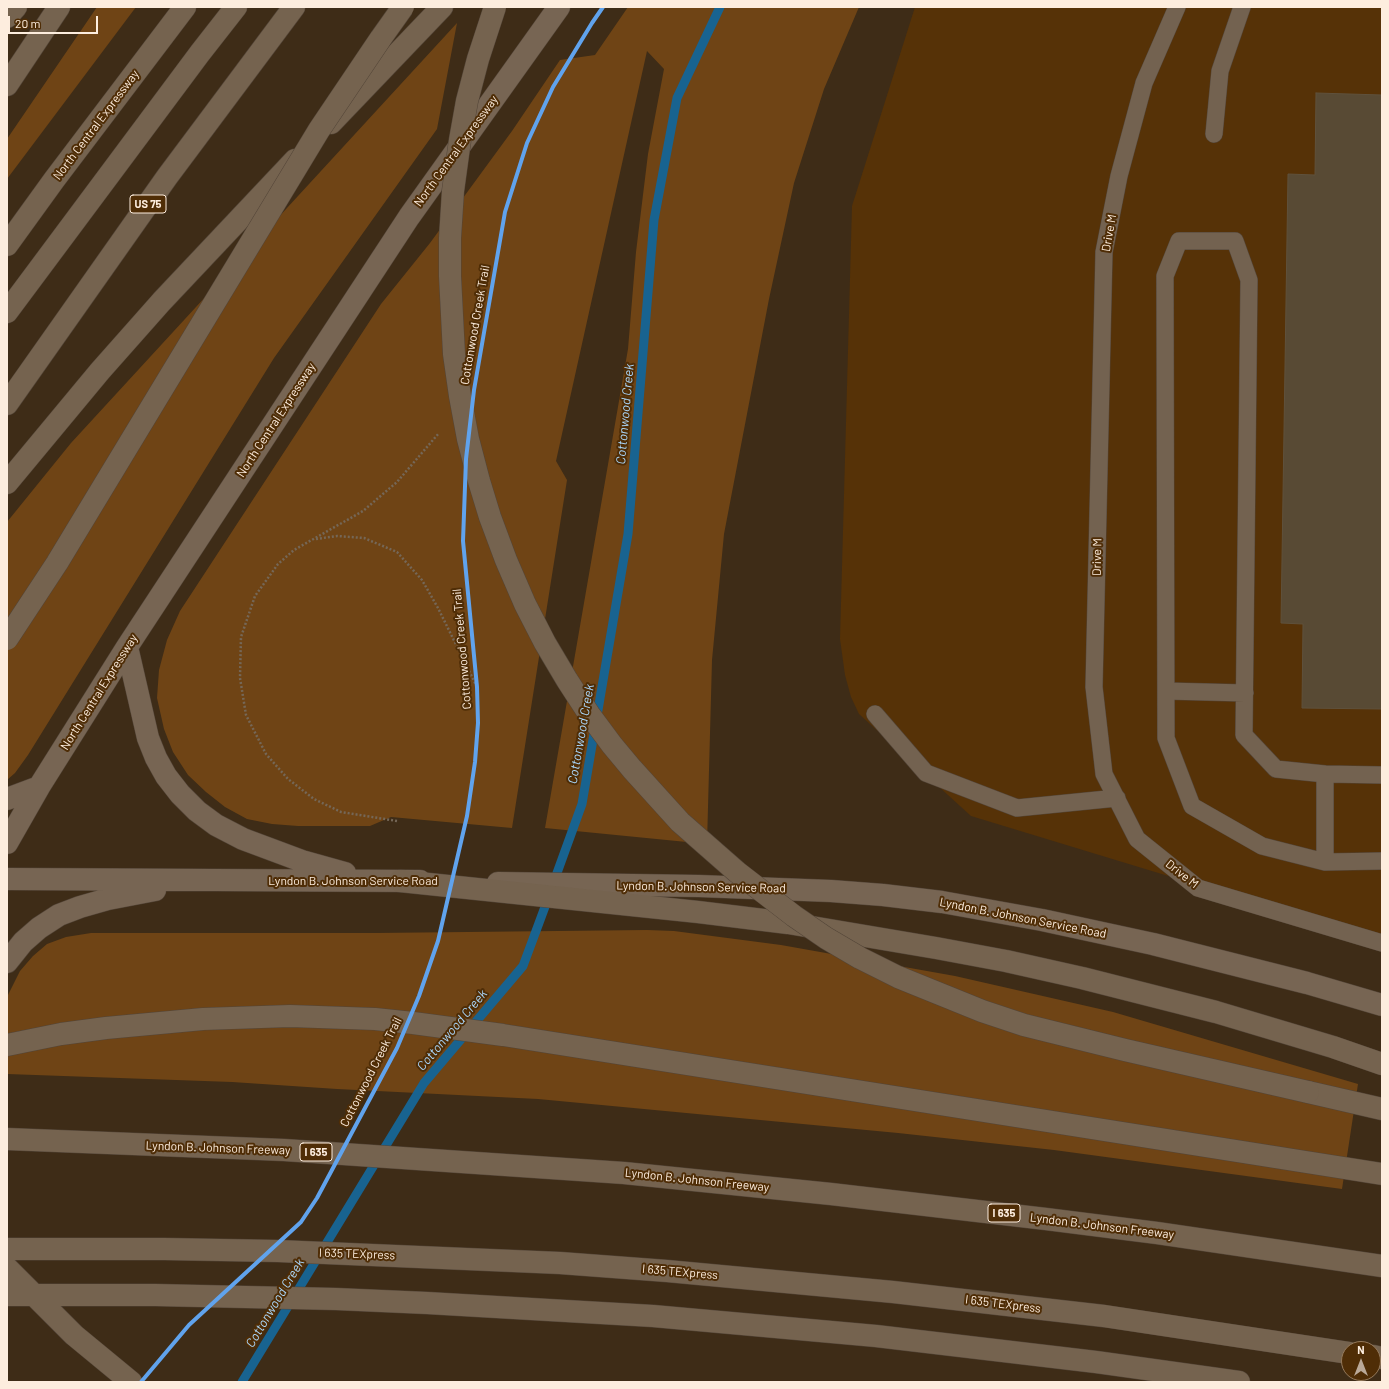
<!DOCTYPE html>
<style>
body{margin:0}
#map{position:relative;width:1389px;height:1389px;overflow:hidden;background:#3e2c17;font-family:Barlow,sans-serif}
canvas{display:block}
.frame{position:absolute;inset:0;border:8px solid #fdedde;pointer-events:none}
.north{position:absolute;left:1341px;top:1341px;width:40px;height:40px;box-sizing:border-box;background:#4f2d06;border:1px solid #957a5c;border-radius:50%;rotate:0deg;font-size:11px;font-weight:700;line-height:16px;text-align:center;color:#fdedde}
.north::after{content:'';display:block;margin:auto;width:14px;height:18px;background:#baa998;clip-path:polygon(50% 0,100% 100%,50% 72%,0 100%)}
.scale{position:absolute;left:8px;top:16px;width:90px;height:18px;box-sizing:border-box;border:2px solid #fdedde;border-top:0;padding-left:5px;font-size:12px;line-height:14px;white-space:nowrap;color:#fdedde;-webkit-text-stroke:3px #4f2d06;paint-order:stroke}
</style>
<div id="map">
<canvas width="1389" height="1389"></canvas>
<div class="frame"></div>
<div class="north">N</div>
<div class="scale">20 m</div>
</div>
<script>
const ctx = document.querySelector('canvas').getContext('2d');
ctx.lineJoin = 'round';
function paint(path, color) {
  ctx.fillStyle = color;
  ctx.fill(path, 'evenodd');
}
function toPath(rows) {
  const path = new Path2D();
  for (const r of rows) {
    path.moveTo(r[0], r[1]);
    for (let i = 2; i < r.length; i += 2) path.lineTo(r[i], r[i + 1]);
  }
  return path;
}
function strokePath(path, color, width, dash) {
  ctx.strokeStyle = color;
  ctx.lineWidth = width;
  ctx.lineCap = dash ? 'butt' : 'round';
  ctx.setLineDash(dash || []);
  ctx.stroke(path);
}
function drawText(font, color, halo, rows, align = 'center') {
  ctx.font = font + ' Barlow,sans-serif';
  ctx.lineWidth = 4;
  ctx.setLineDash([]);
  ctx.textBaseline = 'middle';
  ctx.strokeStyle = halo;
  ctx.fillStyle = color;
  for (const [text, x, y, turn = 0] of rows) {
    ctx.save();
    ctx.translate(x, y);
    ctx.rotate((+turn || 0) * Math.PI / 180);
    ctx.textAlign = isNaN(turn) ? turn : align;
    if (halo) ctx.strokeText(text, 0, 0);
    ctx.fillText(text, 0, 0);
    ctx.restore();
  }
}
paint(toPath([
 [915,7,1382,7,1382,941,971,816,859,714,851,697,845,675,840,639,852,206]
]), '#563207');
paint(toPath([
 [97,7,136,7,7,179,7,139],
 [628,7,859,7,824,89,794,183,769,299,724,534,712,660,707,844,545,828,628,349,636,252,648,154,664,69,647,51,556,461,567,480,512,828,391,817,370,826,298,826,272,824,247,819,225,807,206,792,188,775,173,752,164,729,157,698,159,670,167,640,180,611,381,304,430,243,512,131,560,60,595,55],
 [457,23,437,129,274,358,28,755,15,773,7,780,7,522,71,443],
 [647,930,674,931,781,945,955,976,1113,1012,1358,1084,1342,1189,1054,1150,898,1133,538,1099,337,1089,232,1082,7,1074,7,997,20,971,33,956,47,944,66,937,91,933,376,933]
]), '#6f4415');
strokePath(toPath([
 [553,884,582,804,628,534,654,220,677,98,720,7],
 [242,1382,424,1083,523,966,549,896]
]), '#186390', 9);
const building = toPath([
 [1316,93,1382,95,1382,709,1302,708,1303,624,1281,623,1288,174,1315,175,1316,93]
]);
paint(building, '#584a34');
strokePath(building, '#5f513c', 1);
const service = toPath([
 [1177,7,1144,83,1119,176,1104,252,1094,687,1104,774,1137,839,1198,888,1382,943],
 [1214,134,1220,71,1242,7],
 [1166,691,1245,693],
 [875,714,926,773,1017,808,1117,798],
 [1325,774,1276,769,1244,735,1249,280,1235,241,1179,241,1165,276,1166,738,1192,806,1262,846,1325,862],
 [1382,775,1325,774,1325,862,1382,861]
]);
const secondary = toPath([
 [127,647,148,738,156,758,166,776,180,794,197,811,216,825,243,839,302,861,345,873],
 [7,799,39,787],
 [7,843,39,787,127,647,409,217,559,7],
 [7,879,420,881],
 [498,883,699,886,831,891,883,895,942,902,1042,920,1153,944,1307,983,1382,1005],
 [7,962,23,942,39,928,59,915,80,907,108,899,155,890]
]);
const motorway = toPath([
 [7,17,16,7],
 [7,85,59,7],
 [331,123,442,7],
 [7,245,54,180,185,7],
 [7,312,200,53,236,7],
 [7,404,167,177,294,7],
 [7,483,100,371,162,301,295,160],
 [400,881,698,912,788,923,936,948,1006,961,1082,978,1216,1012,1333,1047,1382,1064],
 [7,1045,61,1034,106,1028,203,1019,290,1016,375,1019,413,1023,503,1035,1382,1174],
 [1308,1092,1382,1109],
 [7,1139,284,1150,624,1173,831,1194,1046,1219,1157,1233,1382,1266],
 [7,1249,164,1249,278,1251,560,1263,667,1271,893,1292,1104,1316,1349,1353],
 [7,1268,74,1335,131,1382],
 [7,1295,155,1295,336,1299,427,1303,653,1316,876,1336,1096,1362,1239,1382],
 [1373,1356,1382,1358]
]);
strokePath(service, '#534538', 18);
strokePath(secondary, '#534538', 23);
strokePath(motorway, '#534538', 23);
strokePath(toPath([
 [316,539,337,536,364,538,397,552,422,580,438,608,477,687],
 [397,821,341,812,314,799,288,779,266,754,246,715,240,678,241,637,255,596,278,564,294,550,363,511,397,482,439,433]
]), '#756757', 2.5, [2, 2]);
strokePath(service, '#736250', 17);
strokePath(secondary, '#776553', 22);
strokePath(motorway, '#75634f', 22);
const motorwayBridge = toPath([
 [495,7,478,59,467,101,460,140,453,191,450,238,450,276,454,354,460,396,468,439,479,481,490,517,506,560,525,604,545,643,567,680,589,714,612,745,632,769,680,822,737,872,794,916,826,938,860,958,898,977,982,1011,1024,1025,1125,1050,1308,1092],
 [7,639,57,563,319,130,381,38,403,7]
]);
strokePath(motorwayBridge, '#534538', 23, []);
strokePath(motorwayBridge, '#75634f', 22);
strokePath(toPath([
 [141,1382,189,1325,301,1222,317,1198,397,1048,419,996,438,941,467,816,475,762,478,723,477,687,463,541,466,459,474,390,505,212,527,143,553,87,592,23,603,7]
]), '#60a3ed', 4);
for (const [x, y, w] of [
 [148,204,36],
 [316,1152,32],
 [1004,1213,32]
]) {
  const box = new Path2D();
  box.roundRect(x - w / 2, y - 9, w, 18, 3);
  ctx.fillStyle = '#4f2d06';
  ctx.fill(box);
  strokePath(box, '#fdedde', 1);
}
drawText('bold 11px', '#fdedde', null, [
 ["US 75",148,204],
 ["I 635",316,1152],
 ["I 635",1004,1213]
]);
drawText('12px', '#fdedde', '#4f2d06', [
 ["North Central Expressway",96,125,-53],
 ["North Central Expressway",456,151,-54],
 ["Drive M",1109,233,-80],
 ["Cottonwood Creek Trail",475,325,-80],
 ["North Central Expressway",276,420,-57],
 ["Drive M",1097,557,-89],
 ["Cottonwood Creek Trail",462,649,-95],
 ["North Central Expressway",99,692,-58],
 ["Drive M",1182,874,38],
 ["Lyndon B. Johnson Service Road",353,881],
 ["Lyndon B. Johnson Service Road",701,887,1],
 ["Lyndon B. Johnson Service Road",1023,918,11],
 ["Cottonwood Creek Trail",371,1072,-63],
 ["Lyndon B. Johnson Freeway",218,1148,2],
 ["Lyndon B. Johnson Freeway",697,1180,6],
 ["Lyndon B. Johnson Freeway",1102,1226,7],
 ["I 635 TEXpress",357,1254,2],
 ["I 635 TEXpress",680,1272,5],
 ["I 635 TEXpress",1003,1304,7]
]);
drawText('italic 13px', '#aad6fa', '#4f2d06', [
 ["Cottonwood Creek",625,414,-85],
 ["Cottonwood Creek",581,734,-80],
 ["Cottonwood Creek",452,1030,-50],
 ["Cottonwood Creek",275,1303,-59]
]);
</script>
